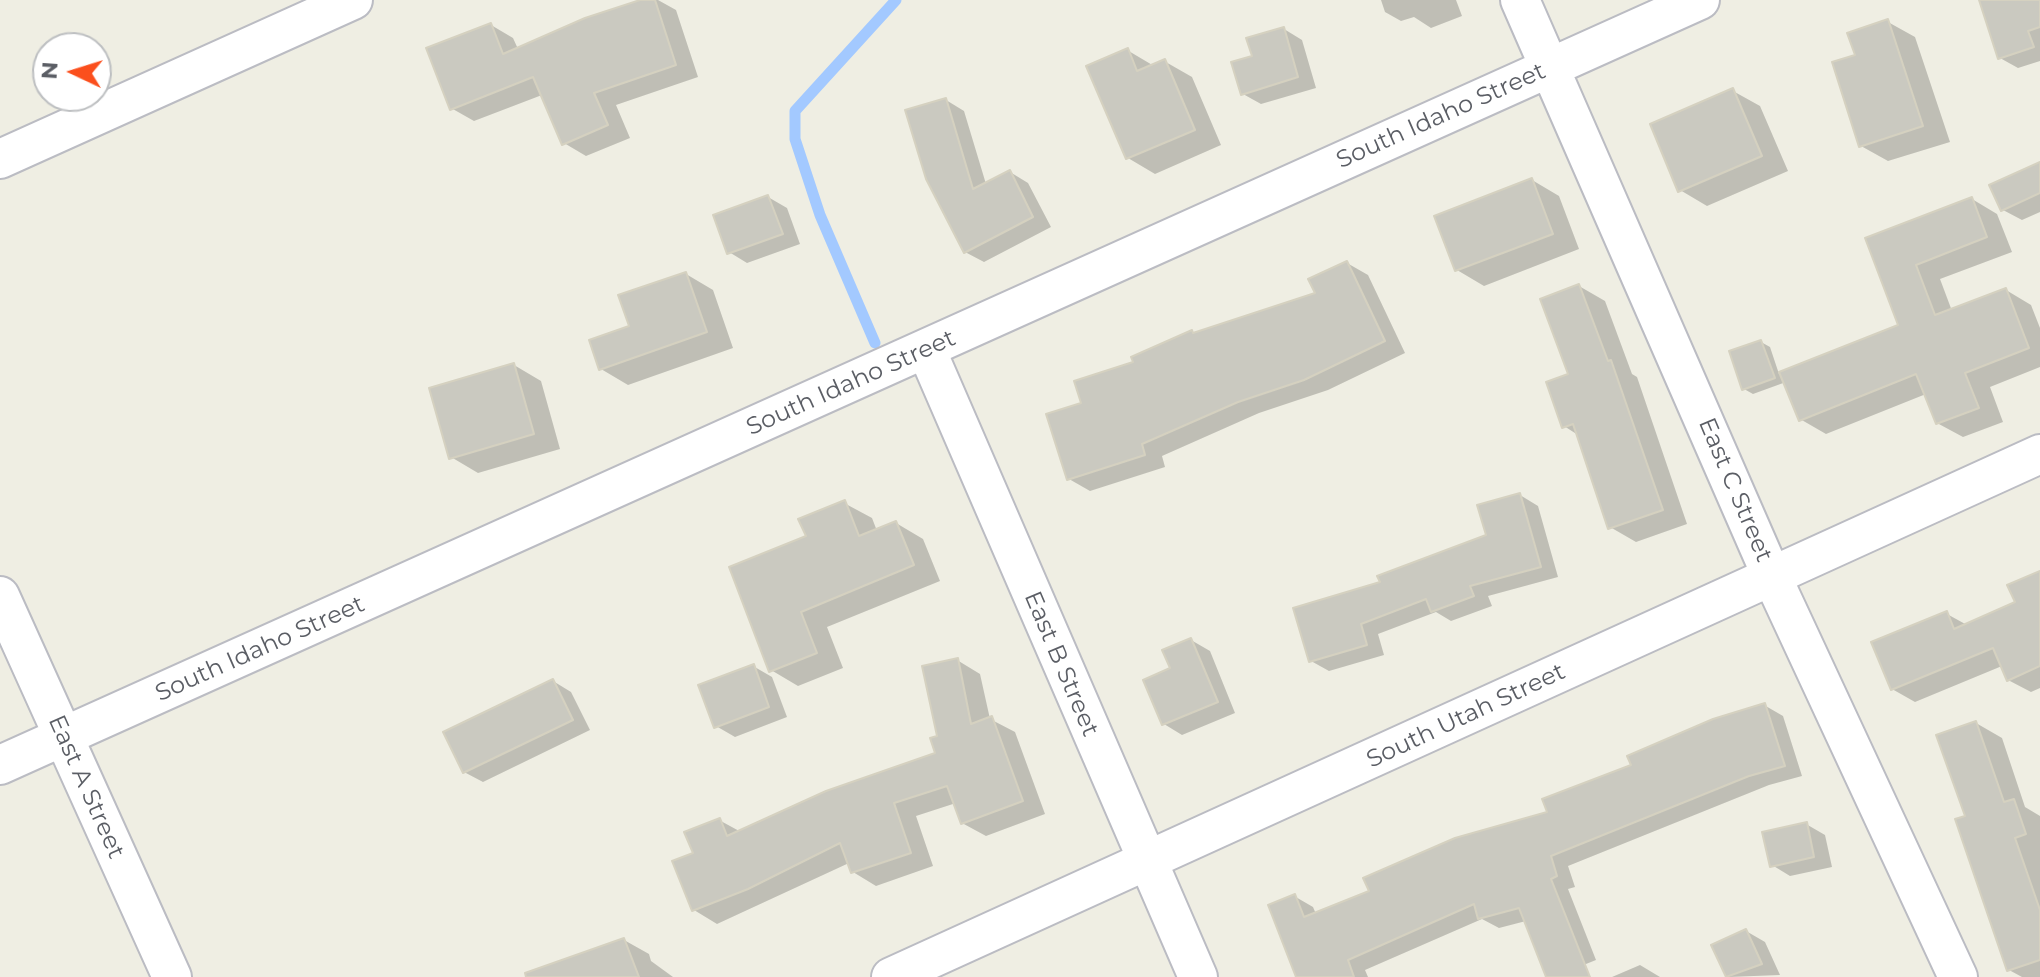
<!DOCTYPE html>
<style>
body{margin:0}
#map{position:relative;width:2040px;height:977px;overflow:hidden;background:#efeee3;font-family:Montserrat,sans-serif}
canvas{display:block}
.north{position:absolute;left:32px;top:32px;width:80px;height:80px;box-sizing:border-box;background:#fff;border:2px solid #bdbfc1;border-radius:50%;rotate:274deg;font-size:22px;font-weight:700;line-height:32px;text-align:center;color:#5b5e65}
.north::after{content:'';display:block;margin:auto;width:28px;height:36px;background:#fb4f1d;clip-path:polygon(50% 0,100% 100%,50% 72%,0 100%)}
</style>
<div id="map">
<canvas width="2040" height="977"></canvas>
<div class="north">N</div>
</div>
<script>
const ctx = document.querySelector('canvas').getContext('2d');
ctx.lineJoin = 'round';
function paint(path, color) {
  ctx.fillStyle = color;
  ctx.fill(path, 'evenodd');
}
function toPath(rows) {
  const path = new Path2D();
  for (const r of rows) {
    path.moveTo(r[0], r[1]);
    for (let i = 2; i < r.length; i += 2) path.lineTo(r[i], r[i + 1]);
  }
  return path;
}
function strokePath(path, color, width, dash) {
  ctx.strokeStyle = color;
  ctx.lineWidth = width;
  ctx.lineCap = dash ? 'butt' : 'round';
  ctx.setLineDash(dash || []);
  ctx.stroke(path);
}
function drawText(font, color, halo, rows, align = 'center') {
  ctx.font = font + ' Montserrat,sans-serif';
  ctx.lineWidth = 6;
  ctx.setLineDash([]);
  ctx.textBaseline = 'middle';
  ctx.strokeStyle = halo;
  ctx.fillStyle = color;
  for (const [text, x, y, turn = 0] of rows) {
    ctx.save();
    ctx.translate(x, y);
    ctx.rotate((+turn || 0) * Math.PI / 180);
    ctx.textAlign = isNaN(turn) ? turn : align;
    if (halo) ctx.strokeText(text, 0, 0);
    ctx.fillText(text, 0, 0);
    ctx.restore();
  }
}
paint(toPath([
 [646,0,658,0,676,10,698,77,616,105,630,138,586,156,564,143,542,95,474,121,451,108,491,25,513,38,518,49],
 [1381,0,1456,0,1462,16,1431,28,1414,17,1401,21,1385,12],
 [1981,0,2040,0,2040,61,2018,68,2000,58],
 [1888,22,1915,37,1950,142,1888,161,1861,146,1857,56],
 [1284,29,1302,40,1316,88,1261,104,1243,94,1254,57],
 [1127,50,1154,66,1164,61,1192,77,1221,145,1155,174,1128,158],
 [1733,91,1760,106,1788,171,1707,206,1680,190],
 [946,100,964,111,986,184,1010,172,1028,183,1051,227,984,262,965,252],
 [2040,164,2040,212,2022,220,2003,210],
 [1532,180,1559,196,1579,249,1484,286,1457,270],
 [768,197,787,208,800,244,747,263,729,252],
 [1972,199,1997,214,2012,252,1940,279,1952,311,2006,290,2031,305,2040,328,2040,367,1990,387,2003,422,1963,437,1937,423,1926,394,1826,434,1800,419,1786,382,1753,394,1744,389,1761,342,1770,347,1779,374,1900,326,1867,239],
 [1347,263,1368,275,1405,353,1328,390,1259,413,1162,456,1165,467,1090,491,1069,479,1084,404,1135,363,1195,334,1318,294],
 [686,274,713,290,733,348,628,385,601,369,631,327],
 [1579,286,1605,301,1632,374,1637,377,1687,524,1636,542,1610,527,1578,435,1564,426],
 [514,365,541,381,560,449,478,473,451,457],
 [1520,495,1538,506,1558,577,1488,596,1492,606,1451,621,1436,612,1378,634,1384,655,1329,671,1311,661,1382,584,1488,536],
 [844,503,872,518,877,531,896,523,923,539,940,581,827,627,843,668,798,686,771,670,808,538],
 [2040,573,2040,688,2031,692,2008,680,2002,666,1915,702,1892,689,1947,614,1967,625,2018,603],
 [1191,640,1210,651,1235,713,1182,735,1164,724,1172,669],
 [957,660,980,674,990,719,1015,732,1045,814,986,836,962,823,956,803,916,816,933,866,876,886,853,872,849,863,717,924,694,910,695,854,719,820,741,832,938,754],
 [753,666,772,677,787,717,735,737,716,726],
 [553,681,571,692,590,730,483,782,464,772],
 [1764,705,1783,716,1802,776,1769,785,1568,866,1575,887,1568,889,1596,960,1561,974,1526,921,1499,928,1482,919,1365,970,1368,977,1298,977,1294,896,1313,907,1316,914,1550,813,1633,766],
 [1976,723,2002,738,2025,807,2040,816,2040,977,2022,977,2009,970,1967,817],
 [1806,824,1825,835,1832,867,1790,876,1772,865],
 [1746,931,1765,942,1780,975,1728,977,1714,946],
 [624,940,649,954,651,961,673,977,552,977],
 [1640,965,1660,977,1612,977]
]), '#0003');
strokePath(toPath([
 [875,343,820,215,795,139,795,111,896,0]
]), '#a3c9ff', 11);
const building = toPath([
 [640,0,655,0,676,65,594,93,608,125,562,145,533,77,450,110,426,48,491,23,503,54,585,18,640,0],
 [1979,0,2040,0,2040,27,2028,31,2034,47,1998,59,1979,0],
 [1888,19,1923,126,1859,147,1832,62,1855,55,1847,33,1888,19],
 [1284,27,1298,77,1241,95,1231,62,1252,56,1246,38,1284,27],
 [1128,48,1137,71,1165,59,1195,130,1126,159,1086,66,1128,48],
 [1733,88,1762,156,1678,192,1650,124,1733,88],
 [946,98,973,189,1010,170,1033,217,964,253,926,179,905,110,946,98],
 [2040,162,2040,193,2001,211,1989,185,2040,162],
 [1532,178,1553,234,1455,271,1434,216,1532,178],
 [768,195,783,234,727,254,713,215,768,195],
 [1972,197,1987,237,1916,265,1935,315,2006,288,2029,348,1965,373,1979,408,1936,424,1916,374,1799,421,1779,372,1898,325,1865,238,1972,197],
 [1347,261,1385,341,1304,380,1238,402,1142,444,1145,455,1067,480,1046,414,1081,403,1074,381,1133,362,1131,357,1192,330,1193,333,1315,293,1308,279,1347,261],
 [686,272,707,332,599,370,589,340,629,326,618,295,686,272],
 [1579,284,1608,361,1611,360,1663,510,1608,529,1573,424,1562,428,1546,382,1568,374,1540,299,1579,284],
 [1761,340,1775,378,1742,390,1729,351,1761,340],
 [514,363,534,434,449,459,429,388,514,363],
 [1520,493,1541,567,1470,586,1474,596,1431,612,1426,599,1361,624,1367,645,1309,662,1293,608,1380,582,1377,576,1486,535,1477,505,1520,493],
 [845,500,859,536,896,521,914,565,801,612,817,653,769,672,729,567,806,536,798,519,845,500],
 [2040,571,2040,666,2007,681,1993,648,1891,690,1871,642,1947,611,1954,629,2015,602,2007,585,2040,571],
 [1191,638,1218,702,1162,725,1143,680,1170,668,1162,650,1191,638],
 [958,658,971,724,992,716,1023,801,961,824,947,786,894,803,911,853,851,873,840,843,748,889,692,911,672,861,693,853,684,832,720,818,727,836,826,791,935,753,930,738,937,736,922,666,958,658],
 [754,664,769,707,714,728,698,685,754,664],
 [553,679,573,720,463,773,443,732,553,679],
 [1765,703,1785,766,1749,776,1551,856,1557,876,1551,879,1590,977,1546,977,1519,908,1478,919,1474,904,1348,960,1354,977,1296,977,1268,905,1295,894,1304,917,1369,891,1363,878,1455,838,1547,812,1542,799,1631,765,1627,756,1713,719,1765,703],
 [1976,721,2004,802,2014,799,2026,834,2015,838,2040,910,2040,960,2007,971,1955,819,1965,816,1936,735,1976,721],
 [1807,822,1814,857,1770,867,1762,832,1807,822],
 [1746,929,1762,964,1726,977,1711,945,1746,929],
 [624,938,639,977,526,977,525,973,624,938]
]);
paint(building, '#cac9c0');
strokePath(building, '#d5d1c0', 2);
const minor = toPath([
 [1520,0,1772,577,1958,977],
 [0,159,353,0],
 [926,349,1198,977],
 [0,596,172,977],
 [0,765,1700,0],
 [891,977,2040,454]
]);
strokePath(minor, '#bbbcc3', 42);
strokePath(minor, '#fff', 38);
drawText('24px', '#5b5e65', '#fff', [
 ["South Idaho Street",1441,116,-24],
 ["South Idaho Street",851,383,-24],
 ["East C Street",1735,490,67],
 ["South Idaho Street",260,649,-24],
 ["East B Street",1061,664,67],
 ["South Utah Street",1466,716,-25],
 ["East A Street",86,787,66]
]);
</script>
